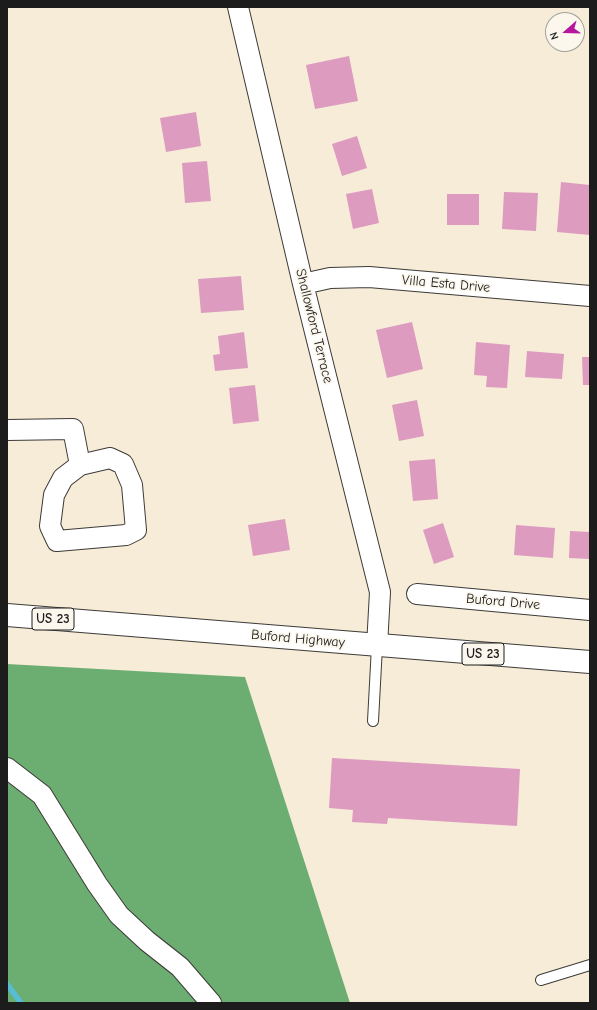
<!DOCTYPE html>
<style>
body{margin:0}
#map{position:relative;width:597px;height:1010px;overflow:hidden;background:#f6ecd7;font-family:"Comic Neue",sans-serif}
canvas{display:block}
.frame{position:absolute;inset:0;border:8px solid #1c1c1c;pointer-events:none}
.north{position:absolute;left:545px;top:12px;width:40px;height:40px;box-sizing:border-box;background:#fbf7ec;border:1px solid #a29f99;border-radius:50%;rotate:250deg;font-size:11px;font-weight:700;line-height:16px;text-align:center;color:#1c1c1c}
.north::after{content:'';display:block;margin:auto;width:14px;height:18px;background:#b5179e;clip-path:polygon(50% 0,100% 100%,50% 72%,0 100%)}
</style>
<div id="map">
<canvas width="597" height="1010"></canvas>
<div class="frame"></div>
<div class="north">N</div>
</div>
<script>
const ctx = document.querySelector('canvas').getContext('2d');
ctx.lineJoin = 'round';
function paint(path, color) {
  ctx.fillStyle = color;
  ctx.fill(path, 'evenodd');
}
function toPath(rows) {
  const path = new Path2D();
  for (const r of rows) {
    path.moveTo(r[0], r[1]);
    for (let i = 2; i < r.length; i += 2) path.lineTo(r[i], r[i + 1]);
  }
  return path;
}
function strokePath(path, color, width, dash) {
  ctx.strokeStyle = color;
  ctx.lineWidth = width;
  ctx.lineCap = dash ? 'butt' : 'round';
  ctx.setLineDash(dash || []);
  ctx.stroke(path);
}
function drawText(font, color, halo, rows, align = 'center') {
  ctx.font = font + ' "Comic Neue",sans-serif';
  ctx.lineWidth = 3.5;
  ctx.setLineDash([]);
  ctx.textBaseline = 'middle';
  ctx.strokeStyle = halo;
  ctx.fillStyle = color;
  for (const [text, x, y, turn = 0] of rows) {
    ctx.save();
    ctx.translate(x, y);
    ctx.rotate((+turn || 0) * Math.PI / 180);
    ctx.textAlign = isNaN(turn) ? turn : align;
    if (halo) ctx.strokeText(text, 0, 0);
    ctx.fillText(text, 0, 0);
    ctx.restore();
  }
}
paint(toPath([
 [7,664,245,677,350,1003,7,1003]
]), '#6cad71');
strokePath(toPath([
 [7,984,21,1003]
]), '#57bdd5', 5.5);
paint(toPath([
 [349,56,358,101,315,109,306,65],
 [196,112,201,146,166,152,160,118],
 [357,136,367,168,342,176,332,144],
 [207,161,211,201,185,203,182,163],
 [561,182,590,185,590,235,557,232],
 [372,189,379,223,353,229,346,194],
 [504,192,538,193,536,231,502,229],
 [447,194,479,194,479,225,447,225],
 [241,276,244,310,201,313,198,279],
 [412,322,423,369,387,378,376,330],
 [244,332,248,368,215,371,213,355,220,354,218,336],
 [476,342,510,345,507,388,486,387,487,376,474,375],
 [527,351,564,354,562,379,525,377],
 [582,357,590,357,590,385,583,385],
 [255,385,259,421,233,424,229,388],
 [417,400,424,436,399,441,392,405],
 [435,459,438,499,413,501,409,461],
 [285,519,290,550,253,556,248,525],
 [443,523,454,557,434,564,423,530],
 [516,525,555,528,553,558,514,555],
 [570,531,590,532,590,559,569,558],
 [332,758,520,769,517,826,388,818,387,824,352,822,353,810,329,808]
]), '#dd9bc0');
const lane = toPath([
 [373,721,377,646],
 [541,980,590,965]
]);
const street = toPath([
 [238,7,303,284,380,592,377,646],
 [303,284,330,278,369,277,590,296],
 [7,430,73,429,80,465],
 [110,458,123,464,132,485,136,530,126,535,57,541,50,526,54,495,63,478,80,465,110,458],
 [417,594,590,610],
 [7,768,42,795,97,884,119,915,147,941,180,967,211,1003]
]);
const primary = toPath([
 [7,615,590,662]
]);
strokePath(lane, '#3d3b38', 12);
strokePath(street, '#3d3b38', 22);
strokePath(primary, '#3d3b38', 24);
strokePath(lane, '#fff', 10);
strokePath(street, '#fff', 20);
strokePath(primary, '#fff', 22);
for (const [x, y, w] of [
 [53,619,42],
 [483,654,42]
]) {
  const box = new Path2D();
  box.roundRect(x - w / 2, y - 11, w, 22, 3);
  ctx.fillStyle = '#fbf7ec';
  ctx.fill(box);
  strokePath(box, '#1c1c1c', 1);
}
drawText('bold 13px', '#1c1c1c', null, [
 ["US 23",53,619],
 ["US 23",483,654]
]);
drawText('14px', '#1c1c1c', '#fbf7ec', [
 ["Villa Esta Drive",446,284,5],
 ["Shallowford Terrace",314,326,76],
 ["Buford Drive",503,602,5],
 ["Buford Highway",298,639,5]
]);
</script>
